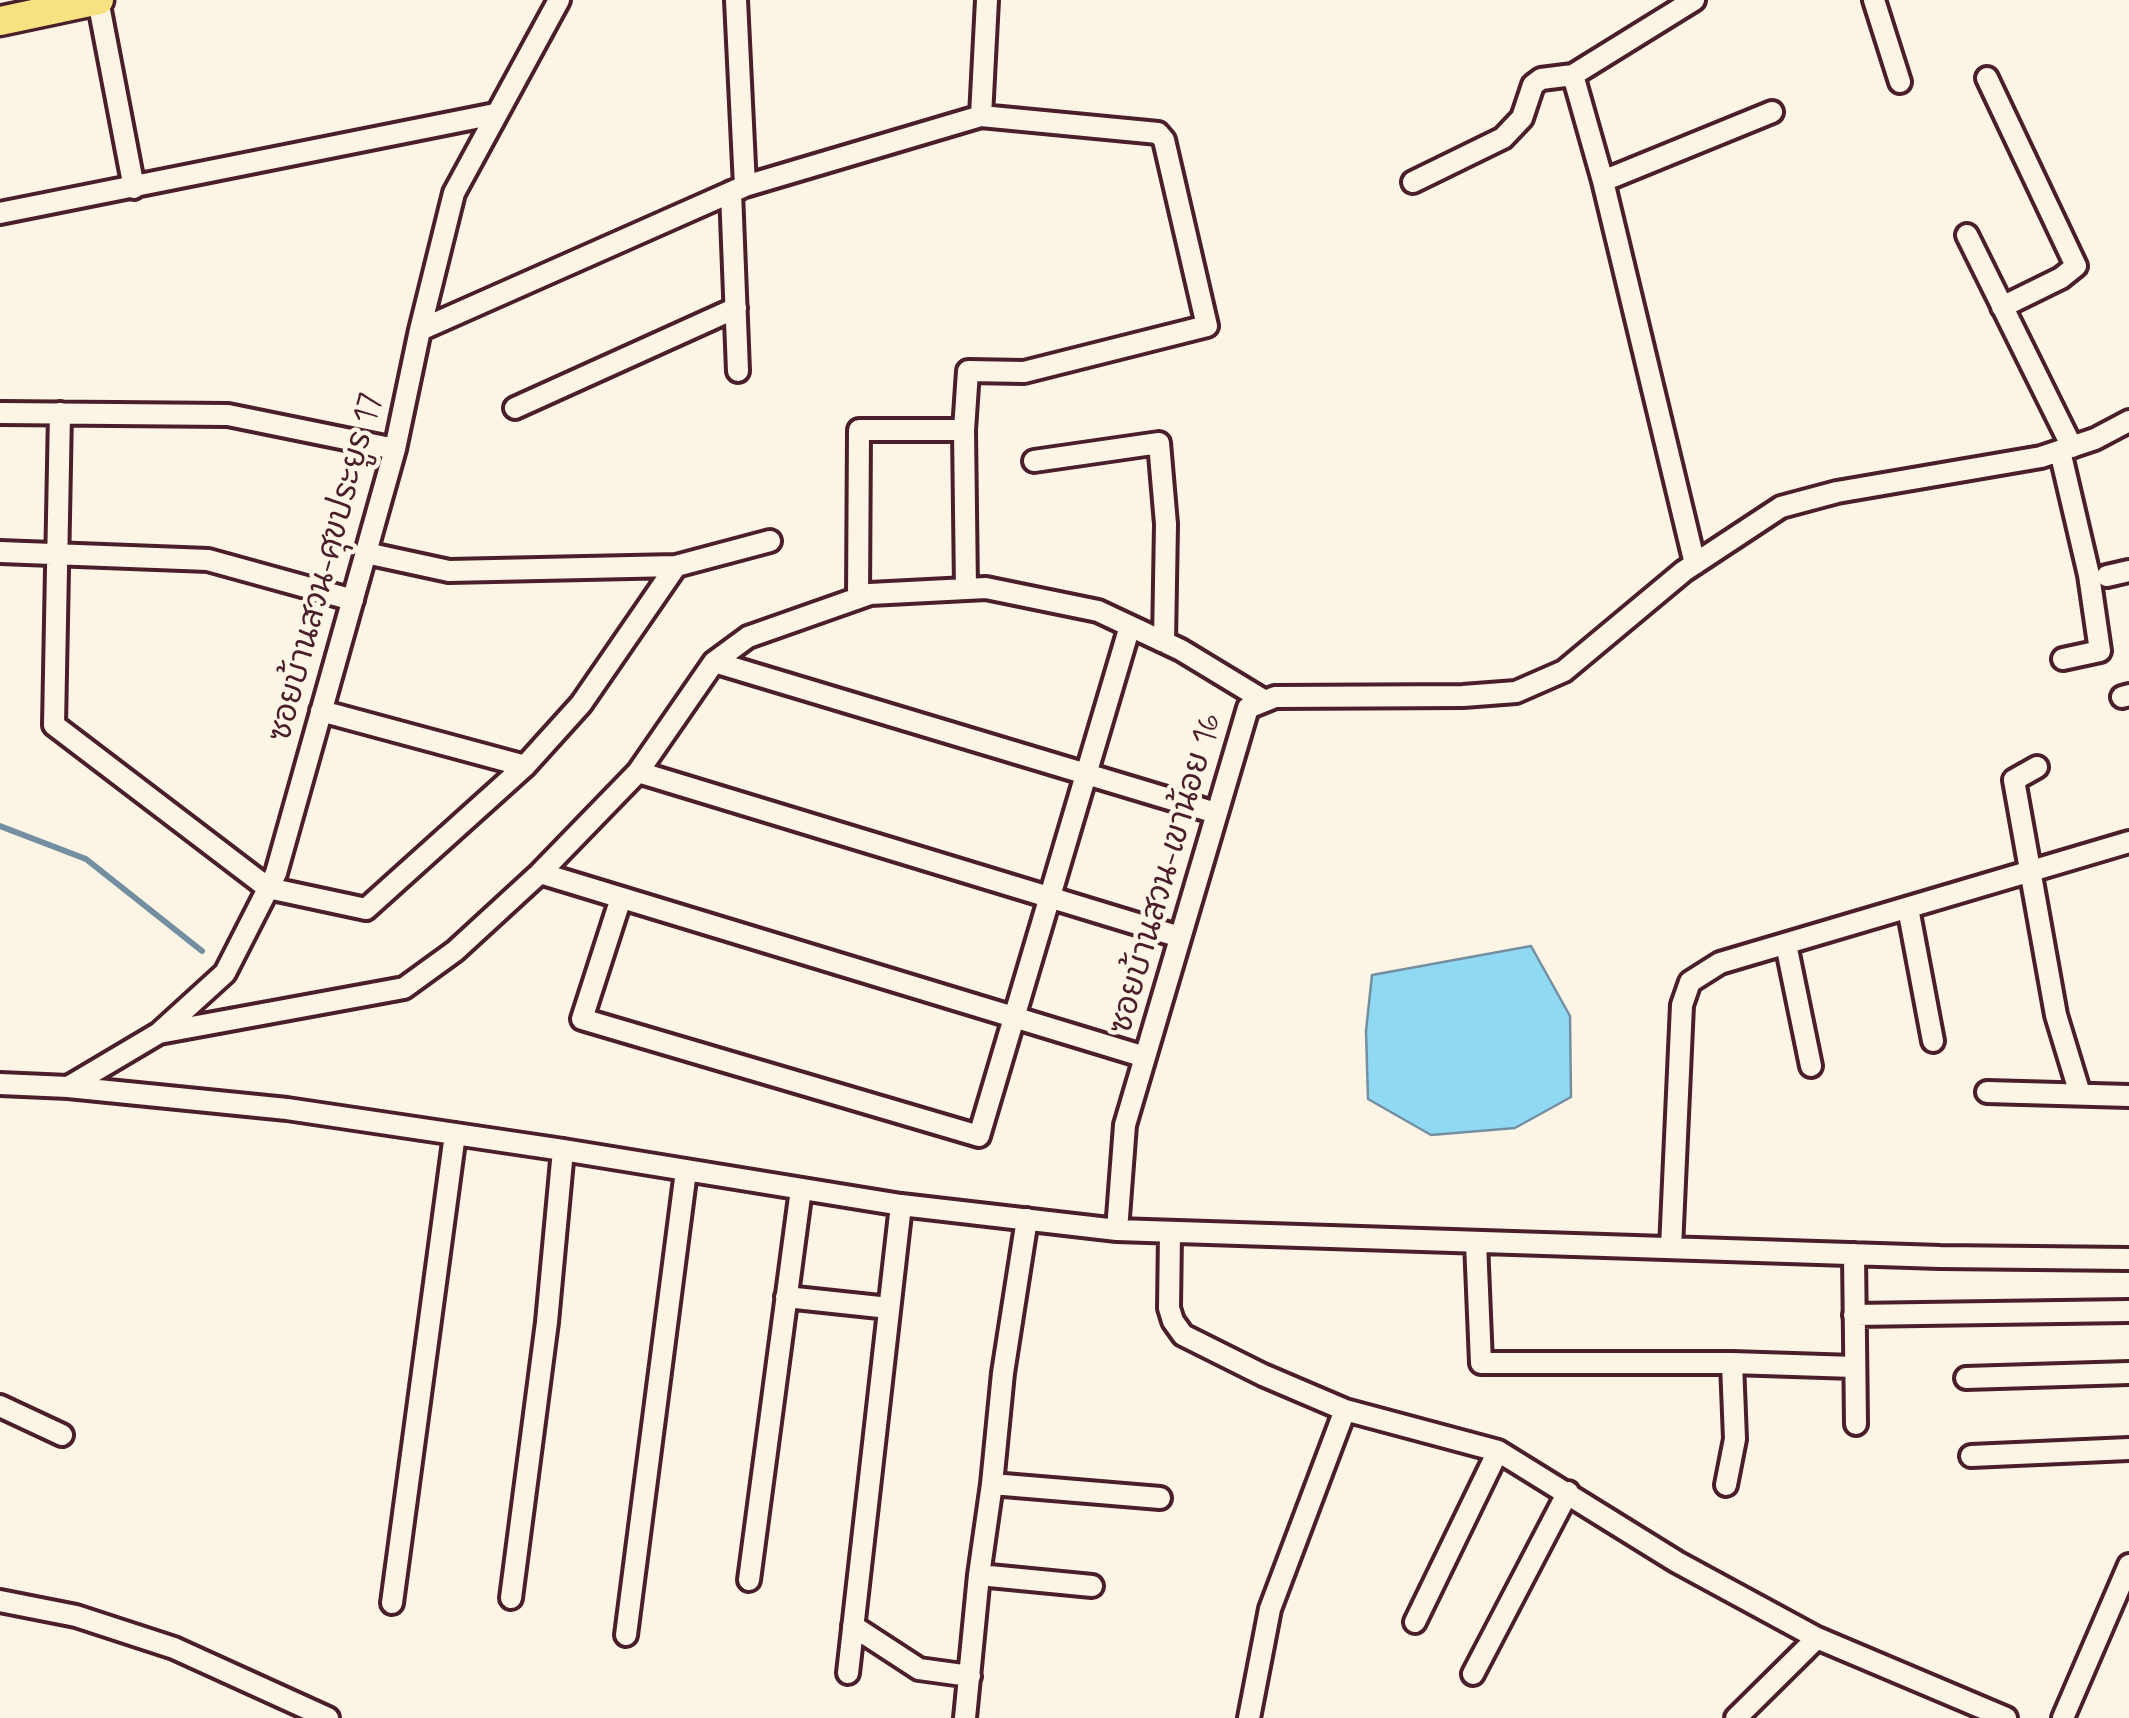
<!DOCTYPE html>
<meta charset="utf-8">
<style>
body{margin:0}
canvas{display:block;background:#fcf5e5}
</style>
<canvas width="2129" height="1718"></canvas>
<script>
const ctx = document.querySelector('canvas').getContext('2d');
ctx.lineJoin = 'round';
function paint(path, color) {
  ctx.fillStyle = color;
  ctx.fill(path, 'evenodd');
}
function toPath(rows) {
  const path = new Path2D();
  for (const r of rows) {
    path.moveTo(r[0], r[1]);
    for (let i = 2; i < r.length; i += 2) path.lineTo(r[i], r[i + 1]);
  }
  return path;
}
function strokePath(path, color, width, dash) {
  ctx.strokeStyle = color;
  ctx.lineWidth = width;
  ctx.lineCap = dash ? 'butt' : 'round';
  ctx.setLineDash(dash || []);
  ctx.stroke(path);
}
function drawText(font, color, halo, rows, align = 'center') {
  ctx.font = font + ' Mynerve,"Playpen Sans Thai",sans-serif';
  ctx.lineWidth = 9;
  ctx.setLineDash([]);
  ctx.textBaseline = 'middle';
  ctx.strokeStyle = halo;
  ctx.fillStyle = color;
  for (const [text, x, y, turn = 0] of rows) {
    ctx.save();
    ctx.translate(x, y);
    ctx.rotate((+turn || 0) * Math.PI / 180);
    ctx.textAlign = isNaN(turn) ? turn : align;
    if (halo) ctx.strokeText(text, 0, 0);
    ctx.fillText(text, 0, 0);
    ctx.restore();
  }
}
const water = toPath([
 [1531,946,1570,1016,1571,1097,1515,1128,1431,1135,1368,1099,1366,1031,1372,975,1531,946]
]);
paint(water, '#90d9f2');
strokePath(water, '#748fa2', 2.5);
strokePath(toPath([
 [0,826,86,859,202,951]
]), '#748fa2', 6);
const minor = toPath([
 [98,0,134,188],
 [736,0,745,186],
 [1874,0,1900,82],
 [1573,75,1603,181,1695,564],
 [1987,78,2076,266,2061,278,2002,307],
 [981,116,987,0],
 [1603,181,1772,112],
 [1413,182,1503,138,1522,118,1533,85,1541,79,1573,75,1694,0],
 [731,192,738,371],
 [0,213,495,114],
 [1967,235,2072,447],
 [420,330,745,186,981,116,1158,133,1164,140,1207,326,1024,372,968,371,964,430,966,589],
 [515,408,736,308],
 [0,413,228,415,395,449],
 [60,413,54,725,268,888,366,909,525,766,581,704,676,566],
 [2060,451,2089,575,2100,651,2063,659],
 [1034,461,1159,443,1166,524,1164,642],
 [0,552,208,560,353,600],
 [366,553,449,571,676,566,770,541],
 [2107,576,2129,571],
 [858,598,859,430,964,430],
 [714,662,1216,813],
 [2122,697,2129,695],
 [321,711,525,766],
 [2037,767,2014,780,2056,1015,2080,1094],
 [638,772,1180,937],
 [540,873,1145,1057],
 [621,898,582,1019,979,1136,1130,626],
 [1908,908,1933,1041],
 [1786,944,1811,1066],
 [159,1033,404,988,455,951,540,873,638,772,714,662,748,637,870,594,986,588,1098,611,1181,650,1265,701],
 [0,1084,68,1087,287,1109,563,1150,901,1205,1117,1230,1940,1257,2129,1259],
 [68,1087,159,1033,225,973,276,873,395,449,420,330,454,193,559,0],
 [1987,1092,2129,1096],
 [1117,1230,1125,1125,1248,708,1275,697,1463,696,1516,692,1564,671,1684,571,1781,507,1837,492,2041,457,2095,439,2129,421],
 [1170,1233,1169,1308,1173,1321,1183,1335,1263,1375,1345,1410,1498,1451,1677,1562,1817,1638,2006,1718],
 [1476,1242,1481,1363,1732,1363,1854,1367],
 [1671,1248,1682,1005,1690,982,1720,963,2129,842],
 [1854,1254,1856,1424],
 [786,1297,889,1308],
 [1854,1315,2129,1311],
 [1966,1378,2129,1373],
 [0,1406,62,1435],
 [1971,1456,2129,1449],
 [992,1484,1003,1373,1027,1219],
 [1726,1485,1735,1439,1732,1363],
 [979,1575,1092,1586],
 [749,1580,801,1189],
 [511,1598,547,1322,563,1150],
 [0,1601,76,1616,174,1648,328,1718],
 [392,1603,455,1134],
 [1415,1622,1498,1451],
 [853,1626,919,1669,970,1676],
 [626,1635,686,1171],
 [848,1673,901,1205],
 [1473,1674,1568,1492],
 [965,1718,979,1575,992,1484,1160,1498],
 [1249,1718,1270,1609,1345,1410],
 [1736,1718,1817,1638],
 [2063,1718,2129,1565]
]);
const major = toPath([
 [0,21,99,0]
]);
strokePath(minor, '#4a1f2b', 28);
strokePath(major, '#4a1f2b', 35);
strokePath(minor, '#fcf5e5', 20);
strokePath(major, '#f7e281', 28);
drawText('32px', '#4a1f2b', '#fcf5e5', [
 ["ซอยบ้านสวน-ศุขประยูร 17",328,568,-75],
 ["ซอยบ้านสวน-เขาน้อย 16",1168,874,-74]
]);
</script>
